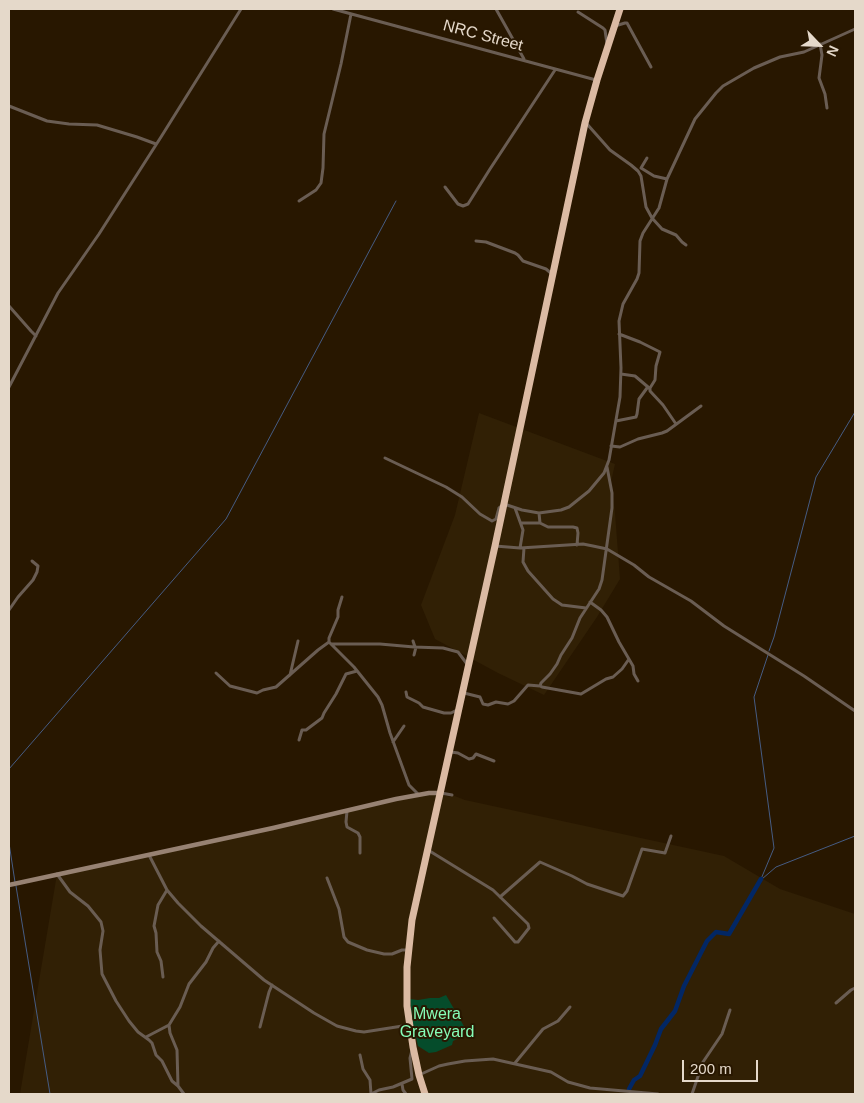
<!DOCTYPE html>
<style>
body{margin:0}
#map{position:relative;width:864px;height:1103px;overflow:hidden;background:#281700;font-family:Helvetica,sans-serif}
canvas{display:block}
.frame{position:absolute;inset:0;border:10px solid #e5d9ca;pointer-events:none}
.north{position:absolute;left:794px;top:20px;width:50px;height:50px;-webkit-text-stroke:4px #281700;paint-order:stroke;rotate:114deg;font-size:14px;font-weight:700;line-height:20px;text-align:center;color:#e5d9ca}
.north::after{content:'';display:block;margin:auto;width:18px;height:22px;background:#e5d9ca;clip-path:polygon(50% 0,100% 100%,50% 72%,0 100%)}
.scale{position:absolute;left:682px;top:1060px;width:76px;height:22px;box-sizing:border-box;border:2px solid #e5d9ca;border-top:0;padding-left:6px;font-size:15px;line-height:18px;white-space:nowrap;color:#e5d9ca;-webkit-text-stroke:4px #281700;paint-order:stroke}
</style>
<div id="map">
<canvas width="864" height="1103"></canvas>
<div class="frame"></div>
<div class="north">N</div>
<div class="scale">200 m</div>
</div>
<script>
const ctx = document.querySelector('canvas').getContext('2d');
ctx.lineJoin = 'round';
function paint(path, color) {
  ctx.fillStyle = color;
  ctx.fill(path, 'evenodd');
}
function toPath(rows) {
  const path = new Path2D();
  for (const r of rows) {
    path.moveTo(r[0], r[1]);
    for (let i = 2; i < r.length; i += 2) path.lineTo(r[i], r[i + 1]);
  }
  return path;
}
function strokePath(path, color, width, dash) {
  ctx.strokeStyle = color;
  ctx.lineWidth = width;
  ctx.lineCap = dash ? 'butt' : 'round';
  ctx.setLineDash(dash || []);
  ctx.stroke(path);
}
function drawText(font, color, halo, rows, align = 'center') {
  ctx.font = font + ' Helvetica,sans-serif';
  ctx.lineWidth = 4;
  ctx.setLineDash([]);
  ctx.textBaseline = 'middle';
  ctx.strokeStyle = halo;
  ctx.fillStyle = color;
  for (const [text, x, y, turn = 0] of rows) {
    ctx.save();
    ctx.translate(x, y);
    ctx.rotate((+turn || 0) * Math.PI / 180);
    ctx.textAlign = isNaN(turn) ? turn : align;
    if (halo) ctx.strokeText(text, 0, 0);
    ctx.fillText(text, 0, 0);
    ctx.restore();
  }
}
paint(toPath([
 [479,413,615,464,611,482,615,513,620,579,597,617,544,695,498,673,435,639,421,605,455,515],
 [434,793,451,797,452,795,465,800,724,856,780,889,855,914,855,1094,20,1094,57,874]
]), '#312005');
paint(toPath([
 [446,995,465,1028,457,1039,453,1041,452,1045,436,1052,429,1053,418,1046,413,1024,410,999,418,1000,430,998,439,998]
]), '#054c2b');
strokePath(toPath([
 [769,651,774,637,816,477,855,412],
 [9,769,226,519,396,201],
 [9,843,15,882],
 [761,879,774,848,754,697,768,655],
 [762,879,776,867,855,836],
 [16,886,50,1094]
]), '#465c83', 1);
strokePath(toPath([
 [629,1089,634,1080,640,1076,655,1045,661,1029,675,1011,684,986,707,941,716,932,729,934,761,879]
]), '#022765', 4.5);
strokePath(toPath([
 [333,9,596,80],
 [496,9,524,59],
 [578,12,603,28,605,30,607,44],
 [615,26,625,23,627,23,651,67],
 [820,44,822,55,819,78,825,94,827,108],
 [9,106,47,121,69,124,97,125,137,137,156,144],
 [587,124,610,150,631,165,638,171,641,176,646,207,652,218,662,229,676,235,682,242,686,245],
 [641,168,654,176,667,179],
 [641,168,647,158],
 [445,187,458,204,463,206,468,204,490,169,555,70],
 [299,201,316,190,321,183,323,168,324,134,341,64,351,14],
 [476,241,486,242,515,253,518,255,523,261,546,269,552,274],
 [9,306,31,331,36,336],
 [619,334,640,342,660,352,656,366,655,380,650,388,650,391,663,405,676,424],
 [621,374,635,376,648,387],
 [9,387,58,293,99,234,161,137,241,9],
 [616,421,636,417,637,414,639,399,647,388,650,388],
 [611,446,620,447,638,439,662,433,667,431,701,406],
 [385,458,446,487,462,497,480,514,492,521,496,519,499,508,504,504,522,510,539,513,561,510,569,507,589,491,604,473,609,460,620,397,621,368,619,321,623,304,637,279,639,273,640,241,643,233,659,208,667,179,695,119,716,93,723,86,754,68,780,57,804,52,855,29],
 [515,508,523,530,520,548],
 [539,513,540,523,548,527,573,527,577,528,578,533,577,545],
 [521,523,540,523],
 [495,546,520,548,583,544,593,546,607,549,634,565,649,577,691,601,724,626,804,676,855,711],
 [524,548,523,562,528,571,553,599,562,605,586,608],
 [342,597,338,610,338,617,329,638,329,642,354,667,378,697,382,705,390,733,409,785,418,794],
 [590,602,601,610,607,617,619,642,633,666,634,674,638,681],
 [9,610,18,597,33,580,37,572,38,566,32,561],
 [413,641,415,647],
 [332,644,380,644,414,647,443,648,458,652,467,664],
 [414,655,416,647],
 [216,673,230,686,257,693,263,690,276,687,318,650,329,642],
 [290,675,298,641],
 [540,686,541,683,550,674,557,664,561,655,572,638,580,618,599,589,602,580,612,508,612,493,607,467],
 [406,692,407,697,419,703,423,707,444,713,451,713,457,710],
 [464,693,480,697,483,704,488,705,496,702,508,704,514,701,528,685,540,686,542,687,581,694,606,679,613,677,622,669,629,659],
 [299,740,302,730,306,730,322,718,324,713,336,694,346,674,357,671],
 [393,742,404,726],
 [451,752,458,753,469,759,473,758,476,754,494,761],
 [441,793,452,795],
 [347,811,346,822,347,827,358,833,360,837,360,853],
 [428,850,493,890,528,924,529,928,518,942,515,942,494,918],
 [149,855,167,890,178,903,201,926,264,980,314,1013,337,1026,356,1031,364,1032,409,1025],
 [57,874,70,892,88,906,101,922,103,931,100,950,102,974,116,1001,129,1021,138,1032,149,1040,152,1043,156,1055,162,1061,172,1081,178,1086],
 [327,878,339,909,344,937,348,942,367,950,384,954,392,954,402,950,407,950],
 [500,897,540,862,572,876,587,884,623,896,627,891,642,849,665,853,671,836],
 [163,977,161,961,157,952,156,933,154,926,158,905,167,890],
 [836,1003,851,990,855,988],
 [260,1027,269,992,272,985],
 [146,1037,169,1025],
 [360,1055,363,1069,370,1080,371,1094],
 [515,1063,543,1029,558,1021,570,1007],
 [419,1075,439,1066,448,1064,465,1061,493,1059,551,1072,568,1082,590,1088,658,1094],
 [402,1084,403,1090,406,1094],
 [184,1094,178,1086,177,1050,170,1033,169,1025,180,1007,189,984,206,962,213,948,219,941],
 [371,1094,379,1090,393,1087,412,1079,410,1058,412,1050],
 [692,1094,703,1062,722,1034,730,1010]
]), '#6a5d53', 3);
strokePath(toPath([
 [9,885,273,828,396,799,429,793,440,793]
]), '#978273', 4.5);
strokePath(toPath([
 [425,1094,419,1075,413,1047,407,1006,407,967,412,920,495,546,585,123,597,80,620,9]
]), '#dbbaa3', 7);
drawText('16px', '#e5d9ca', '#281700', [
 ["NRC Street",483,36,15]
]);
drawText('16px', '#86fdb7', '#281700', [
 ["Mwera",437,1015],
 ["Graveyard",437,1033]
]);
</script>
